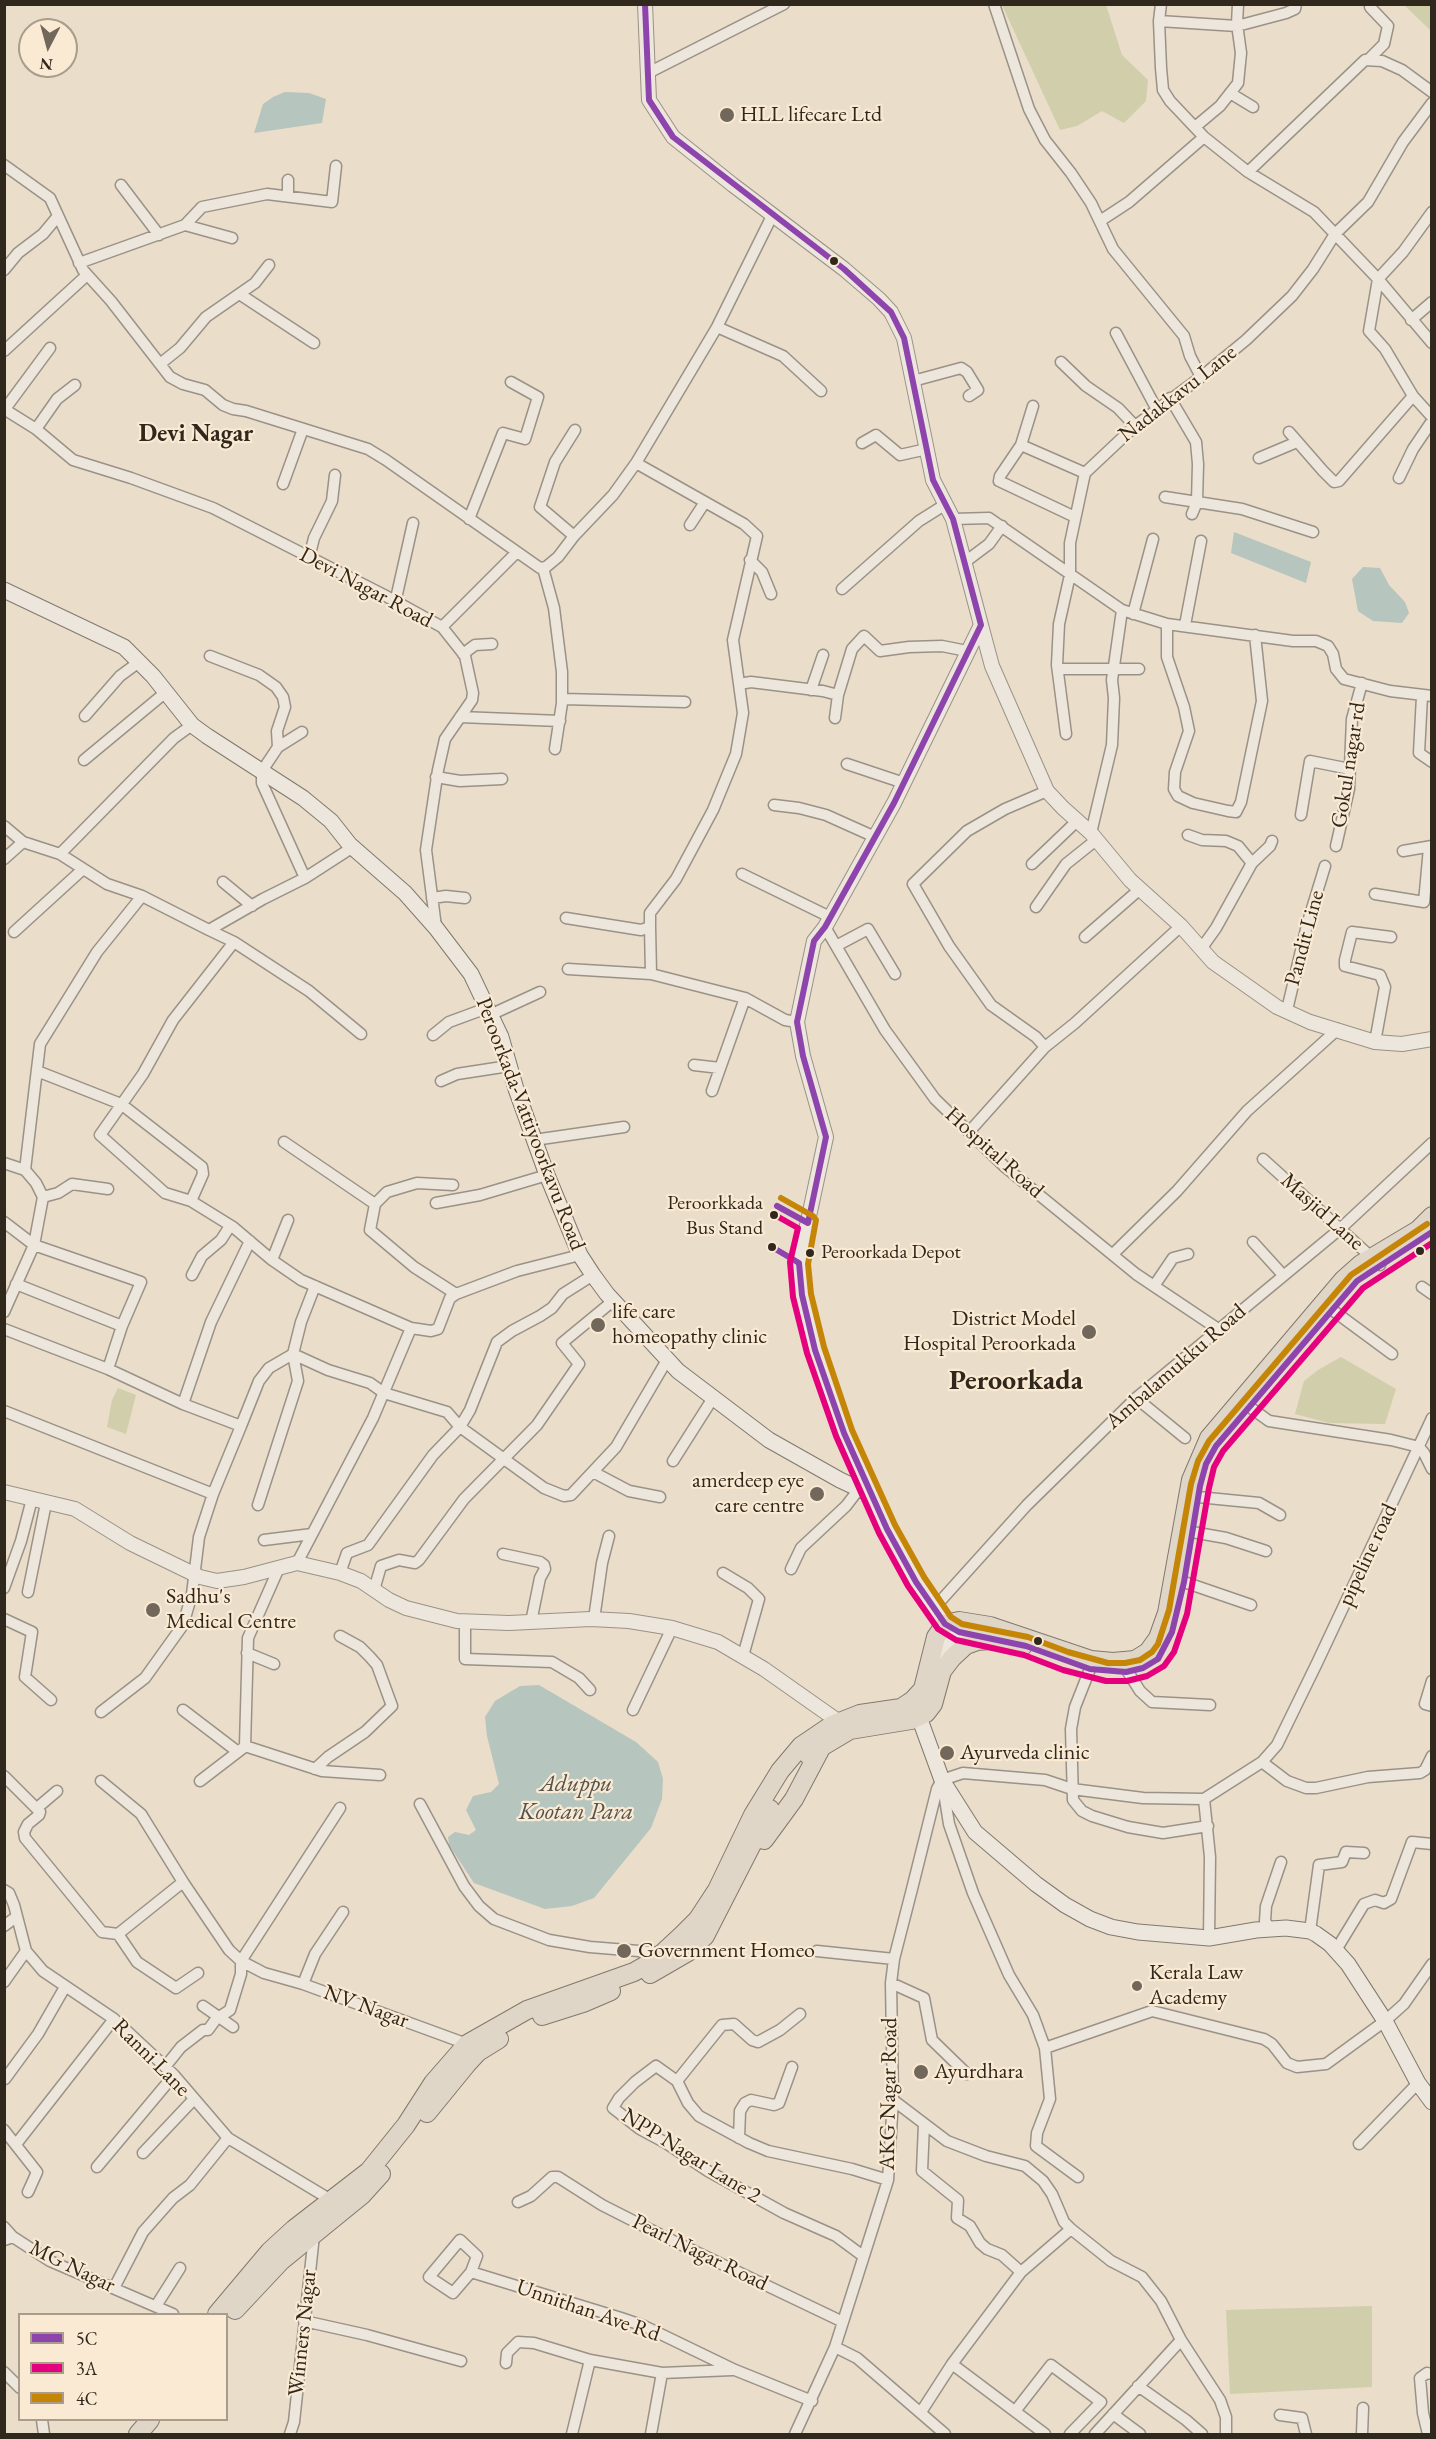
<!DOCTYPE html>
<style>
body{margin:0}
#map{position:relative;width:1436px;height:2439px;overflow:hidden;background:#eaddca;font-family:"EB Garamond",serif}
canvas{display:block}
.frame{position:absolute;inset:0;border:6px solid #30271d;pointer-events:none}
.legend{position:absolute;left:18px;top:2313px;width:210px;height:108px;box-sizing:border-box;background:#faead3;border:2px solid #a99c8a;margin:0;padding:8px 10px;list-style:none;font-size:18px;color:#30271d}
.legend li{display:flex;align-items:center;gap:12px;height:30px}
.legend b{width:30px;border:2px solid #a99c8a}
.north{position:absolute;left:18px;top:18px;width:60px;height:60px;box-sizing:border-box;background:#faead3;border:2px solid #a99c8a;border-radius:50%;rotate:186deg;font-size:16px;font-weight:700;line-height:24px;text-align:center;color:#30271d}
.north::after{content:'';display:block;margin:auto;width:21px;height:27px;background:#71675a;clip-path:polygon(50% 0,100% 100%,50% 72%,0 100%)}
</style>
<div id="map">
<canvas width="1436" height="2439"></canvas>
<div class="frame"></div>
<ul class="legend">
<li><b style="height:8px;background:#8e44ad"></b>5C</li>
<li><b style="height:8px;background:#e5007d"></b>3A</li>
<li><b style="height:8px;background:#c58607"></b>4C</li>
</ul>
<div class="north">N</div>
</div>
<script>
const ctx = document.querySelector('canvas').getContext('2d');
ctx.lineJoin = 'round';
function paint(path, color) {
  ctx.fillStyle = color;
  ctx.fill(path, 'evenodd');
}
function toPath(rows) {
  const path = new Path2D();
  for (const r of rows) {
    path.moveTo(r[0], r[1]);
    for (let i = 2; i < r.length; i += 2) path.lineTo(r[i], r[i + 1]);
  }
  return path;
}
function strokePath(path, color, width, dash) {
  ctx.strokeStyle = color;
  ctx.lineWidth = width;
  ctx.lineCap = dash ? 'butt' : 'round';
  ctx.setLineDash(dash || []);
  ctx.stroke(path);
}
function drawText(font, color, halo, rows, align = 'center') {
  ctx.font = font + ' "EB Garamond",serif';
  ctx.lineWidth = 4.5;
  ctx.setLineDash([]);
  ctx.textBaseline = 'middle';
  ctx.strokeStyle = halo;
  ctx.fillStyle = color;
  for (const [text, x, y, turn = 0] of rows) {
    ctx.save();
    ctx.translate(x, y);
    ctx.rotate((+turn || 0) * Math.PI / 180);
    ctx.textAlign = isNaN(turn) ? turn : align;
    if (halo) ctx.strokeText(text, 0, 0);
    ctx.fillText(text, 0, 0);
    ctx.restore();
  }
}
paint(toPath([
 [1002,5,1106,5,1122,55,1148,80,1146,101,1124,123,1102,111,1077,126,1060,130],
 [1404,5,1431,5,1431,31,1426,26],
 [1341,1357,1396,1389,1385,1424,1329,1423,1295,1414,1304,1381,1318,1370],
 [118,1388,136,1395,126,1434,107,1427,112,1400],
 [1372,2306,1372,2387,1230,2394,1226,2310]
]), '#d1ceab');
paint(toPath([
 [285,92,309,93,326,99,322,123,254,133,263,104,273,97],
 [1234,532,1311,562,1306,583,1231,553],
 [1363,567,1380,568,1389,585,1405,602,1409,613,1402,623,1373,621,1358,611,1352,579],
 [539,1685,636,1742,658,1762,663,1779,662,1799,651,1828,594,1898,572,1906,545,1909,474,1883,449,1845,448,1837,455,1832,469,1835,476,1830,466,1810,473,1796,491,1792,499,1784,487,1736,485,1717,495,1701,520,1686]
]), '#b6c5bd');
const minor = toPath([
 [994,4,1029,109,1045,140,1071,173,1091,203,1113,249,1184,336,1190,356,1201,377],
 [1161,4,1159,21,1161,68,1163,90,1170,101,1204,137,1248,172,1314,212,1378,279,1432,343],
 [1159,21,1237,26,1286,13,1295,9,1296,4],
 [1368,60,1384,44,1388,26,1370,7],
 [648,73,784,4],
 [1230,93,1253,107],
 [1195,127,1220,106,1238,83,1241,53,1237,24,1238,4],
 [4,165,50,198,83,270,111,301,170,377,183,384,205,390,223,405,233,409,246,411,368,449,386,460,540,568,546,567,558,557,574,536,613,495,636,463,717,327,772,216],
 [1248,172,1365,60,1382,61,1402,70,1432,92],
 [121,185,159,235],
 [288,196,288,180],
 [1432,212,1403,252,1378,279,1369,331,1385,349,1413,396,1432,417],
 [1100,221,1129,202,1204,137],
 [185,225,232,238],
 [79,263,185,225,202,207,267,194,332,202,336,166],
 [4,270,18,253,43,234,58,216],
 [241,295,314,343],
 [1411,320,1432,302],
 [717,327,783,356,821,391],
 [1116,333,1156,408],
 [4,351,87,275],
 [1061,362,1086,386,1118,408,1135,426],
 [160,364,180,348,206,317,255,283,269,265],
 [913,381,961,368,967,372,978,390,969,396],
 [1170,398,1196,442,1198,464,1197,502,1192,514],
 [1033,406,1021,445,1085,473],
 [4,409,36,429,73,460,131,478,213,508,384,595,442,627,465,656,473,693,472,700,445,739,438,770,426,850,436,927],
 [5,409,50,348],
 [36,429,57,399,75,385],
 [1289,432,1323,471,1334,482,1339,481,1413,396],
 [862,443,876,435,900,455,927,449],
 [1021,445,1000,476,999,481,1075,517],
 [1259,458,1297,442],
 [636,463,744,524,757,536,733,640,743,713,736,754,713,810,676,879,650,913,650,927],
 [1399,478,1413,449,1432,421],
 [283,484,303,429],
 [1165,497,1242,509,1313,532],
 [469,519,503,433,525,439,538,397,511,382],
 [953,519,989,518,1122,610,1167,624,1293,641,1316,641,1328,646,1333,654,1336,669,1344,679,1390,691,1432,696],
 [690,525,705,502],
 [574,536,540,507,555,462,575,430],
 [309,558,314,538,332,501,335,475],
 [750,560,762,572,771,594],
 [965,562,989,544,1002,526],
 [543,568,554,608,562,672,562,703,555,749],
 [842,589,919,521,946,504],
 [395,603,413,523],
 [1133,614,1153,539],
 [1167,624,1167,657,1184,707,1189,731,1175,772,1174,789,1178,796,1193,803,1228,811,1236,812,1241,802,1262,701,1255,635],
 [1185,625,1201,541],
 [442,627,516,553],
 [463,654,475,645,492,644],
 [210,656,259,675,276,687,283,697,285,707,277,731,278,747],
 [1058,669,1139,669],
 [739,684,751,682,823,691,838,695,852,649,864,636,880,651,909,647,942,646,967,651],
 [811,690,823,655],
 [1422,696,1419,753,1432,762],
 [562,699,685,702],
 [85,716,120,676,139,662],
 [460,717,560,721],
 [835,718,838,695],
 [192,725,174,738,60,854,107,884,142,896,209,930],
 [302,732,278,747,262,771,262,783,305,878],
 [1066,734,1057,665,1059,624,1070,575,1070,543,1085,473,1135,426,1201,377,1246,340,1292,296,1313,269,1335,234,1368,202,1403,142,1432,103],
 [84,760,166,692],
 [847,764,904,783],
 [436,777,460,781,502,779],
 [774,805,799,808,826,815,875,837],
 [1301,815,1310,761,1350,769],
 [4,826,23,842,60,854],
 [1091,833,1112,745,1114,698,1112,680,1122,610],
 [1188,835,1202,840,1226,841,1238,846,1252,863],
 [1336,846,1349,789,1352,719,1362,683],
 [353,847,305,878,263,899,209,930,234,942,173,1020,143,1074,100,1135,165,1193,191,1201,233,1227,272,1260,301,1280,411,1328,431,1331,438,1329,450,1298,456,1294,517,1271,580,1255],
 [1403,851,1432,846],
 [4,859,23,842],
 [1032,864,1077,821],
 [742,874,830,917],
 [223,882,252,906],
 [1375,894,1424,902,1429,848],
 [432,898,446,896,465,898],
 [1036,907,1066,864,1096,840],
 [566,918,641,930,650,927,651,974],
 [825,927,885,1030,935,1099,1005,1167,1136,1274,1218,1329],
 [14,932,82,870],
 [1085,937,1140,889],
 [234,942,309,991,361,1034],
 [836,946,868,929,895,974],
 [1201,949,1216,928,1252,863,1270,846,1272,841],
 [568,969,651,974,745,998,785,1020,797,1022],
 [1287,1010,1307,925,1325,866],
 [490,1015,540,992],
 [433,1035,449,1022,487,1008],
 [1375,1042,1385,987,1380,975,1345,966,1345,960,1352,932,1391,937],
 [1045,1047,1036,1037,991,1005,949,946,913,884,967,831,1005,809,1047,791],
 [694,1065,720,1068],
 [37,1071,121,1104,202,1167,203,1174,191,1201],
 [441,1081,457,1074,509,1066],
 [712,1091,745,998],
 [969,1132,1045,1047,1075,1023,1181,926],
 [534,1140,624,1127],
 [284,1142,375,1204],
 [1263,1159,1380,1265],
 [4,1163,25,1170],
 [453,1185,417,1183,387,1192,375,1204,370,1230,414,1267,456,1294],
 [43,1197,58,1193,72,1184,108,1189],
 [436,1203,480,1195,547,1175],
 [4,1222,34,1245,141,1282,122,1326,108,1369,183,1404,241,1426,213,1494,199,1537,192,1594,183,1625,145,1678,101,1712],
 [1253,1242,1283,1275],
 [1113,1254,1177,1191,1247,1111,1338,1029],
 [272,1260,288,1220],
 [192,1275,202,1256,221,1240,230,1226],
 [16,1284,122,1326],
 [1154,1286,1173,1258,1188,1254],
 [1422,1287,1432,1294],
 [1331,1309,1392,1354],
 [4,1312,34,1245,43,1197,36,1183,25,1170,40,1044,97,952,142,896],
 [4,1329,108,1369],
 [1136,1398,1185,1438],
 [1240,1400,1269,1421,1391,1440,1419,1447,1424,1453,1432,1469],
 [183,1404,211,1322,250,1241],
 [4,1411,213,1494],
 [241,1426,259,1381,269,1368,293,1354,328,1370,370,1383,384,1393,447,1412,460,1427,544,1488,564,1496,571,1495,616,1447,667,1360],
 [673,1461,713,1398],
 [593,1472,629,1491,660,1497],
 [1198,1497,1259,1503,1280,1515],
 [258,1505,298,1381,293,1354,301,1322,315,1286],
 [1192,1532,1226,1538,1266,1551],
 [264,1540,312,1534],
 [503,1554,540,1562,544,1565,545,1569,540,1578,531,1622],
 [297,1563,373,1418,411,1328],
 [791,1569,801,1548,846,1506,859,1489],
 [278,1570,248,1638,245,1746,322,1771,380,1775],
 [340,1573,347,1553,368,1545,433,1455,460,1427,470,1410,497,1342,512,1331,540,1316,552,1308,563,1294,593,1275],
 [723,1573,748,1588,759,1599,743,1656],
 [1184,1582,1251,1605],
 [4,1588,21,1541,32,1499],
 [374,1590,381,1566,399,1560,415,1563,419,1560,464,1499,537,1425,579,1364,562,1343,613,1301],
 [28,1592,46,1503],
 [935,1607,1027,1505,1136,1398,1340,1229,1432,1143],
 [4,1619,32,1632,25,1677,51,1700],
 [594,1619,602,1563,609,1536],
 [465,1621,465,1659,552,1662,579,1678,590,1690],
 [247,1653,274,1664],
 [1090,1669,1075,1707,1071,1729,1073,1800,1082,1811,1092,1816,1128,1827,1163,1833,1208,1826],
 [1128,1672,1140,1691,1152,1702,1210,1705],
 [1432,1681,1425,1704,1432,1706],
 [183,1710,238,1752],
 [633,1710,672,1628],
 [1262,1762,1287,1781,1306,1788,1316,1788,1368,1777,1420,1773,1425,1770,1432,1756],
 [315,1769,328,1757,365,1732,392,1706,377,1665,370,1657,360,1647,340,1636],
 [4,1776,40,1812,39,1815,28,1824,24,1832,25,1838,102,1932,118,1934,183,1882,229,1950,241,1961,264,1973,303,1984,467,2044],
 [942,1780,963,1773,1045,1780,1072,1789,1143,1798,1204,1799,1262,1762,1277,1745,1317,1663,1432,1418],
 [101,1781,141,1814,183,1882],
 [200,1781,243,1748],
 [943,1786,949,1824,973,1893,1009,1975,1033,2015,1045,2048,1050,2099,1037,2133,1036,2146,1078,2177],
 [1204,1799,1210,1857,1209,1938],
 [420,1804,464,1886,479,1906,494,1919,549,1940,590,1947,663,1953],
 [37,1808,57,1791],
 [4,1890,9,1893,14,1905,26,1951,43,1971,114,2019,174,2075,228,2138,331,2200],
 [4,1926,16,1917],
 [1270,1929,1265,1921,1266,1906,1281,1862],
 [1310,1931,1319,1865,1342,1862,1346,1852,1364,1853],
 [118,1934,137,1962,176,1988,198,1973],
 [1336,1950,1364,1904,1375,1900,1384,1903,1391,1899,1412,1842,1432,1844],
 [817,1951,894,1959],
 [4,1982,26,1951],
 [891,1983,924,1998,932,2040,967,2074],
 [303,1984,315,1954,343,1912],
 [203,2006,233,2027],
 [1045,2048,1152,2011,1264,2039,1272,2044,1287,2063,1297,2067,1326,2064,1385,2021,1404,2004,1432,1964],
 [165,2067,181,2047,203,2030,208,2030,216,2019,230,2010,241,1974,241,1961,340,1808],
 [5,2079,38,2034,65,1987],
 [677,2081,656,2066,635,2082,619,2098,613,2108,640,2129,666,2143,708,2171,784,2213,836,2236,863,2256],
 [677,2081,688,2103,699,2116,749,2143,768,2151,852,2169,888,2180],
 [677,2081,722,2025,734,2024,752,2040,758,2042,780,2030,800,2014],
 [893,2100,947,2141,986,2156,1025,2166,1043,2181,1052,2194,1064,2222,1071,2229,1111,2261,1142,2277,1161,2301,1181,2340,1220,2400,1226,2417,1226,2434],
 [924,2124,922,2171,958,2200,957,2218,970,2226,980,2243,987,2249,1002,2255,1021,2272],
 [4,2130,37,2172,28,2192],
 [739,2138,740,2111,745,2103,751,2100,774,2105,779,2103,792,2067],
 [17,2143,114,2019],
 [1359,2144,1418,2083],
 [143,2153,194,2099],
 [97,2167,174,2075],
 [518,2202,531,2196,552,2177,558,2177,602,2205,665,2237,843,2322],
 [4,2227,13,2237],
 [4,2240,13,2237,50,2261,173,2314],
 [471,2272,477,2256,460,2240,429,2277,453,2293,471,2272,621,2318,644,2326,735,2370,812,2401],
 [114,2288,143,2232,173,2198,190,2185,228,2138],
 [156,2306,180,2268],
 [304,2321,367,2335,461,2361],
 [835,2347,857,2358,945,2434],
 [506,2363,507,2353,518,2342,534,2343,590,2360],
 [952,2364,1045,2434],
 [4,2372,20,2388],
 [1138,2386,1186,2420,1202,2434],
 [1016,2410,1051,2365,1101,2402,1070,2434],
 [921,2412,952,2364,1021,2272,1071,2229],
 [1113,2414,1140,2434],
 [1280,2415,1302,2418,1306,2434],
 [42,2420,44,2434],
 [290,2434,294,2422,314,2235],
 [572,2434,590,2360,662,2373],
 [651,2434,662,2373,732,2370],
 [795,2434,835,2347,888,2180,893,2100,891,1983,894,1959,912,1889,937,1789,942,1780],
 [1095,2434,1181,2340],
 [1362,2434,1363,2408],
 [1428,2434,1423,2413,1420,2378,1427,2373,1432,2374]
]);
const tertiary = toPath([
 [645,4,649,100,673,137,733,185,844,269,879,299,891,312,904,338,933,480,953,519,981,625,894,803,825,927,814,941,797,1022,803,1056,826,1137,799,1263,802,1295,815,1350,838,1416,872,1495],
 [981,625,992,666,1047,791,1063,808,1091,833,1130,880,1181,926,1213,962,1277,1007,1310,1022,1375,1042,1402,1044,1432,1039],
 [4,1492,75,1509,130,1543,200,1577,217,1581,244,1577,297,1563,340,1573,361,1581,389,1600,406,1608,457,1621,509,1623,591,1619,629,1621,672,1628,718,1642,764,1669,845,1726]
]);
const secondary = toPath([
 [4,590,124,647,153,676,192,725,207,736,303,798,331,821,350,845,405,893,436,928,471,974,501,1037,516,1089,547,1175,580,1255,593,1275,607,1294,678,1371,769,1440,840,1480,872,1495,887,1529,916,1582,945,1624,949,1642,943,1669],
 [945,1624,959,1632,987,1640],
 [915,1706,942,1780,975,1832,1036,1884,1065,1905,1090,1919,1111,1927,1138,1932,1209,1938,1256,1930,1286,1928,1310,1931,1316,1934,1330,1944,1348,1964,1385,2021,1418,2083,1432,2102]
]);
const primary = toPath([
 [808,1755,850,1730,911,1720,926,1713,933,1704,942,1671,952,1658,966,1645,977,1641,990,1640,1023,1646],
 [764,1840,794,1799,822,1746],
 [650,1974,688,1952,705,1936,770,1809],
 [542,2016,583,2003,611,1991],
 [427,2113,467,2064,478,2052,499,2039],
 [235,2310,281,2261,362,2195,381,2174],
 [217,2314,270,2251,294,2229,369,2171,406,2125,433,2083,467,2044,527,2010,634,1972,655,1960,682,1935,698,1919,717,1890,753,1815,780,1771,801,1746,832,1725,860,1714,901,1708,913,1700,923,1689,936,1637,945,1624,959,1621,990,1626,1091,1660,1113,1662,1135,1660,1148,1652,1158,1638,1167,1613,1191,1480,1209,1438,1343,1280,1361,1264,1418,1230,1432,1216],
 [138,2434,150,2420]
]);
strokePath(minor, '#9a9286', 13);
strokePath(tertiary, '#9a9286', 16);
strokePath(secondary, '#80796e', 17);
strokePath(primary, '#80796e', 20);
strokePath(minor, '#ede6dd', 10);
strokePath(tertiary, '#ede6dd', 14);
strokePath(secondary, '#ede6dd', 15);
strokePath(primary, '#e0d6c7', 18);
strokePath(toPath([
 [645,4,649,100,673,137,844,269,891,312,904,338,933,480,953,519,981,625,894,803,825,927,814,941,797,1022,803,1056,826,1137,808,1223,777,1206],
 [772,1247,799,1263,802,1295,815,1350,844,1433,887,1529,916,1582,945,1624,959,1632,1026,1646,1090,1669,1126,1672,1143,1668,1158,1659,1172,1632,1184,1582,1200,1486,1206,1464,1216,1446,1357,1281,1432,1232]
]), '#8e44ad', 6);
strokePath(toPath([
 [773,1214,798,1228,790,1262,793,1297,807,1353,836,1436,879,1533,908,1586,938,1629,956,1640,1024,1655,1063,1670,1106,1681,1127,1681,1147,1676,1164,1666,1174,1652,1187,1614,1209,1488,1214,1467,1223,1451,1363,1288,1432,1243]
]), '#e5007d', 6);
strokePath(toPath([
 [781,1198,813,1216,816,1220,808,1264,811,1294,824,1347,852,1430,895,1525,924,1577,951,1617,962,1624,1028,1637,1068,1652,1108,1663,1125,1663,1140,1660,1152,1652,1158,1644,1169,1610,1191,1484,1198,1461,1209,1441,1351,1275,1427,1224]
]), '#c58607', 6);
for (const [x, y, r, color] of [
 [727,115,8,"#71675a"],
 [834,261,5,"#30271d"],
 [774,1215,5,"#30271d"],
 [772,1247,5,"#30271d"],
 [1420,1251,5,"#30271d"],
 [810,1253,5,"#30271d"],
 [598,1325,8,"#71675a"],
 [1089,1332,8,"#71675a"],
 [817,1494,8,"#71675a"],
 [153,1610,8,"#71675a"],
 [1038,1641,5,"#30271d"],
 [947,1753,8,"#71675a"],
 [624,1951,8,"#71675a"],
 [1137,1986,6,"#71675a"],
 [921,2072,8,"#71675a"]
]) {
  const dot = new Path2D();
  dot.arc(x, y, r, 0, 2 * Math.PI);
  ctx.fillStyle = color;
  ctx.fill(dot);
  strokePath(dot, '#faead3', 2);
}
drawText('20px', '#30271d', '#faead3', [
 ["Peroorkkada",763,1204],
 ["Bus Stand",763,1229],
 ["Peroorkada Depot",821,1253,"left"]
], 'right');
drawText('22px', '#30271d', '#faead3', [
 ["HLL lifecare Ltd",740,115],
 ["life care",612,1312],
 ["homeopathy clinic",612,1337],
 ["District Model",1076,1319,"right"],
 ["Hospital Peroorkada",1076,1344,"right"],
 ["amerdeep eye",804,1481,"right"],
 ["care centre",804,1506,"right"],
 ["Sadhu's",166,1597],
 ["Medical Centre",166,1622],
 ["Ayurveda clinic",960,1753],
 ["Government Homeo",638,1951],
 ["Kerala Law",1149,1973],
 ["Academy",1149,1998],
 ["Ayurdhara",934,2072]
], 'left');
drawText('22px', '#30271d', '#faead3', [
 ["Nadakkavu Lane",1178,394,-38],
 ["Devi Nagar Road",366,588,28],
 ["Gokul nagar rd",1349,765,-81],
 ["Pandit Line",1305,938,-75],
 ["Peroorkada-Vattiyoorkavu Road",530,1124,69],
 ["Hospital Road",994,1153,42],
 ["Masjid Lane",1322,1212,42],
 ["Ambalamukku Road",1176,1367,-41],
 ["pipeline road",1368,1555,-65],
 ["NV Nagar",366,2007,20],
 ["Ranni Lane",151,2058,45],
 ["AKG Nagar Road",889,2094,-89],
 ["NPP Nagar Lane 2",691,2156,32],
 ["Pearl Nagar Road",700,2253,26],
 ["MG Nagar",72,2267,26],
 ["Unnithan Ave Rd",588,2311,19],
 ["Winners Nagar",303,2333,-84]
]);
drawText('bold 24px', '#30271d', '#faead3', [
 ["Devi Nagar",196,434]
]);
drawText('italic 24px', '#51534c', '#faead3', [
 ["Aduppu",576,1784],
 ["Kootan Para",576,1812]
]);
drawText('bold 28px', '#30271d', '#faead3', [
 ["Peroorkada",1016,1381]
]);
</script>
